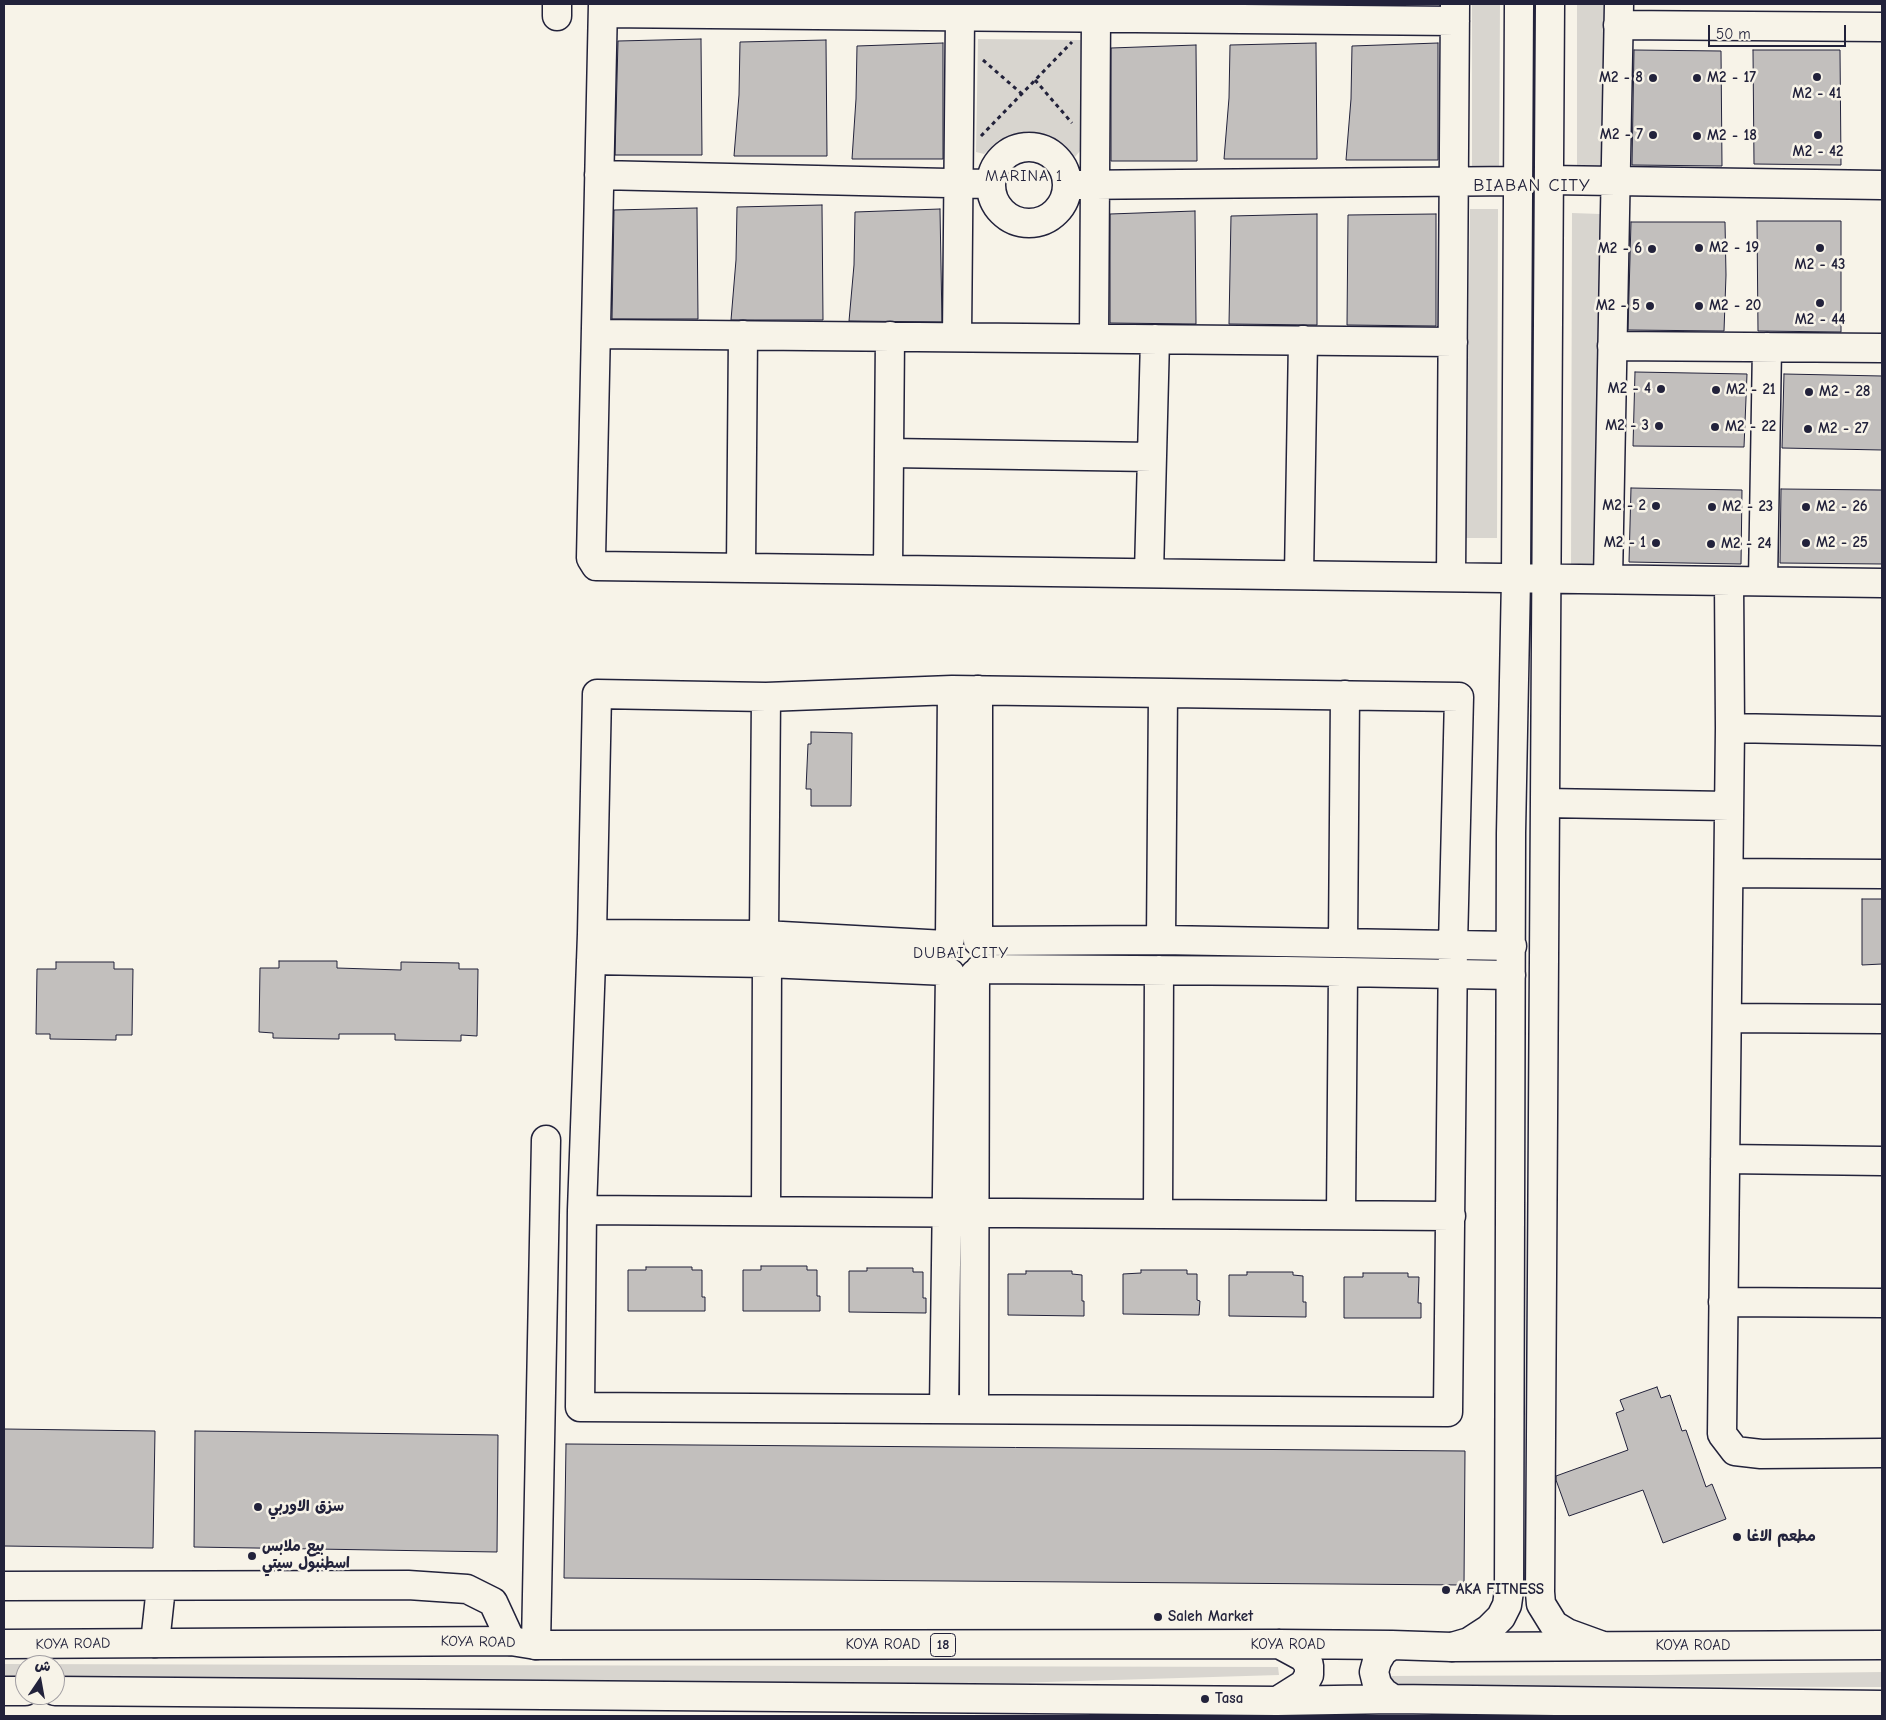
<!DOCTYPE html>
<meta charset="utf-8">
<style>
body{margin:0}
#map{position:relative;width:1886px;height:1720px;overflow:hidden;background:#f7f3e8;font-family:"Comic Neue","Playpen Sans Arabic",sans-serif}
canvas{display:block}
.frame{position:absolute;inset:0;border:5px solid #22223b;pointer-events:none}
.north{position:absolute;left:15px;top:1655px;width:50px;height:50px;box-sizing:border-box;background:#f7f3e8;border:1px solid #a29fa3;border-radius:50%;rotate:12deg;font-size:14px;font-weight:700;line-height:20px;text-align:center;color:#22223b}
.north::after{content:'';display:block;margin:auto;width:18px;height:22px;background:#22223b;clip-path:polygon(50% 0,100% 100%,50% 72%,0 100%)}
.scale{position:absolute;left:1708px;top:25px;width:138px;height:22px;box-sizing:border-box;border:2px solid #22223b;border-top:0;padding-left:6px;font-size:15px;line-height:18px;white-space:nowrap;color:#22223b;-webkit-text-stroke:4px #f7f3e8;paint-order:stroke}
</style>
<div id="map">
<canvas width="1886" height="1720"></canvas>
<div class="frame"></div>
<div class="north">ش</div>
<div class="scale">50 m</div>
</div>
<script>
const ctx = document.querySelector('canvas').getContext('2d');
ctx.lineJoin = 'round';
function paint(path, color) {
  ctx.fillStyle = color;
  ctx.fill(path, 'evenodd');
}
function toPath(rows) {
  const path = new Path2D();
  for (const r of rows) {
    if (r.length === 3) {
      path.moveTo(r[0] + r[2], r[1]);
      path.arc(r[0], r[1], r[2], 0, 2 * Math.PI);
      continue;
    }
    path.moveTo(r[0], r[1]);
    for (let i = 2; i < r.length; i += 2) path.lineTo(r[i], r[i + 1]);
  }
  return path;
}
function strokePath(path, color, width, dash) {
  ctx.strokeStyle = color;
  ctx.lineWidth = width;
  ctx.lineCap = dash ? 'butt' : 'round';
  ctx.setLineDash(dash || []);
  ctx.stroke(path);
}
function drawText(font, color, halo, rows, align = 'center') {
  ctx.font = font + ' "Comic Neue","Playpen Sans Arabic",sans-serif';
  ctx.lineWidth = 5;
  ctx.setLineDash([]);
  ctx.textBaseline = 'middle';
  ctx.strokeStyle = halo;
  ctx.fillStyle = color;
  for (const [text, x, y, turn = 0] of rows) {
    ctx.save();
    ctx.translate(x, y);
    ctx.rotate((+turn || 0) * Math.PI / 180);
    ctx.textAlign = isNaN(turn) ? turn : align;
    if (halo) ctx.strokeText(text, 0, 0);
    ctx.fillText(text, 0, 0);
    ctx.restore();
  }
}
paint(toPath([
 [1472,4,1500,4,1499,172,1472,172],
 [1577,4,1605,4,1604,167,1577,167],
 [978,39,1081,40,1080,151,1075,157,1070,156,1055,140,1044,135,1028,131,1012,135,999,140,984,154,976,152],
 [1470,209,1498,209,1497,538,1466,538],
 [1572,213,1600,214,1599,570,1571,570],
 [4,1664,1278,1667,1279,1675,1014,1683,55,1681,55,1665,25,1665,25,1680,4,1680],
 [1882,1672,1882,1687,1385,1686,1385,1676,1651,1675]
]), '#d8d5cf');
const building = toPath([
 [701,39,702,155,615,155,618,41,701,39],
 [826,40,827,156,734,156,739,95,740,42,826,40],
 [943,43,943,159,852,159,856,99,857,46,943,43],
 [1316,43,1317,159,1224,159,1229,98,1230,45,1316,43],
 [1438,43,1438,160,1346,160,1351,99,1352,46,1438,43],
 [1196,45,1197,161,1111,161,1111,48,1196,45],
 [1634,50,1721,51,1722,166,1632,165,1634,50],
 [1753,50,1840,50,1841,165,1754,164,1753,50],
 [822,205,823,320,731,320,736,260,737,207,822,205],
 [697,208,698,319,612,319,614,210,697,208],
 [940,209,942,322,849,321,854,265,855,212,940,209],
 [1195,211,1196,324,1110,323,1110,214,1195,211],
 [1317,214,1317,325,1229,324,1231,216,1317,214],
 [1436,214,1436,326,1347,325,1348,215,1436,214],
 [1757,221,1841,221,1841,332,1758,331,1757,221],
 [1631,222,1725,222,1726,275,1724,331,1628,330,1631,222],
 [1635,372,1747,374,1744,447,1633,446,1635,372],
 [1784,374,1882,376,1882,450,1782,448,1784,374],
 [1631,488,1742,490,1741,564,1629,562,1631,488],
 [1781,489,1882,490,1882,564,1780,563,1781,489],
 [811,732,852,733,851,806,811,806,811,789,806,789,808,744,811,744,811,732],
 [1862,899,1882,899,1882,964,1862,965,1862,899],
 [279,961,337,961,337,968,401,970,401,962,459,963,459,969,478,969,477,1036,461,1035,461,1041,395,1040,395,1034,339,1034,339,1039,273,1038,273,1033,259,1032,260,968,279,968,279,961],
 [56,962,114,962,114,969,133,969,132,1035,116,1035,116,1040,50,1039,50,1034,36,1034,37,969,56,969,56,962],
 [761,1266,807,1266,807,1270,817,1270,817,1296,820,1296,820,1311,743,1311,743,1270,761,1270,761,1266],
 [646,1267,692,1267,692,1270,702,1270,702,1297,705,1297,705,1311,628,1311,628,1270,646,1270,646,1267],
 [867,1268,913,1268,913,1272,923,1272,923,1298,926,1298,926,1313,849,1312,849,1271,867,1271,867,1268],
 [1141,1270,1187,1270,1187,1274,1197,1274,1197,1300,1200,1301,1199,1315,1123,1314,1123,1274,1141,1273,1141,1270],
 [1026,1271,1072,1271,1072,1274,1082,1275,1082,1301,1084,1301,1084,1316,1008,1315,1008,1274,1026,1274,1026,1271],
 [1247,1272,1293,1272,1293,1275,1303,1276,1303,1302,1306,1302,1306,1317,1229,1316,1229,1275,1247,1275,1247,1272],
 [1363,1273,1408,1273,1408,1277,1419,1277,1418,1303,1421,1303,1421,1318,1344,1318,1344,1277,1363,1277,1363,1273],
 [1657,1387,1661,1398,1670,1395,1682,1431,1686,1430,1706,1487,1712,1484,1726,1519,1663,1543,1643,1490,1569,1516,1556,1480,1556,1476,1628,1450,1616,1413,1624,1410,1620,1400,1657,1387],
 [4,1429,155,1431,153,1548,4,1546,4,1429],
 [195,1431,498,1435,497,1552,194,1547,195,1431],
 [566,1444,1465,1451,1464,1585,564,1578,566,1444]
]);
paint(building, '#c2bfbd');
strokePath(building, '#22223b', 1);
const minor = toPath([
 [603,4,591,558,596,566,1882,583],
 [1550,4,1540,1592,1541,1604,1554,1625,1567,1633,1600,1645],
 [603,13,1455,21],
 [557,16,557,4],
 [1618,25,1882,27],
 [1029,185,38],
 [599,175,991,184],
 [1549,180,1882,185],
 [1067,185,1518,181],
 [596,334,1453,342],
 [957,337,960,17],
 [1094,338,1096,18],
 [1612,346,1882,348],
 [890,453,1152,457],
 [741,568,743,335],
 [888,570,890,336],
 [1149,573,1155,339],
 [1299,575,1303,340],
 [1451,577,1455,4],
 [1608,579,1619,4],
 [1729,581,1730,728,1722,1434,1735,1451,1761,1454,1882,1453],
 [1763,581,1767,347],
 [952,690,1459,697,1453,945,1448,1412,580,1407,582,1210,592,934,597,694,766,697,952,690],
 [978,690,978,941,1161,940,1512,946],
 [1730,728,1882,731],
 [1545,803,1729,806],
 [1729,873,1882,874],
 [592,934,764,935,945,945],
 [764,935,766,697],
 [950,939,952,690],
 [1161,940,1163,693],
 [1343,943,1345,695],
 [591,960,767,963,947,971],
 [980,969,1285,971,1511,975],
 [1727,1018,1882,1019],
 [1725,1159,1882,1161],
 [582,1210,1451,1216],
 [766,1211,767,963],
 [1158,1214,1159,970],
 [1341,1215,1343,972],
 [1723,1302,1882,1303],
 [944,1409,950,973],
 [974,1409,975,974],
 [4,1586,408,1585,467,1589,493,1602,511,1641],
 [155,1643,161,1587],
 [536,1645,546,1140],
 [1452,1647,1469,1642,1489,1629,1501,1617,1507,1605,1509,1591,1511,833,1516,578,1519,4]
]);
const highway = toPath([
 [4,1644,511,1641,536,1645,1279,1644,1392,1645,1452,1647,1882,1645],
 [1392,1645,1383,1651,1377,1661,1374,1672,1377,1684,1384,1693,1393,1699],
 [4,1691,25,1691],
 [55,1691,1277,1701,1393,1699,1882,1705],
 [1277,1701,1304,1684,1309,1675,1309,1665,1303,1657,1279,1644]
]);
strokePath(minor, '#22223b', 31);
strokePath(highway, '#22223b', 31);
strokePath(toPath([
 [983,60,1022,94],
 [1035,80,1072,123],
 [981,136,1072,42]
]), '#22223b', 3, [4, 4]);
strokePath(minor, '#f7f3e8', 28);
strokePath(highway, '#f7f3e8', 28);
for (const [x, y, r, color] of [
 [1817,77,5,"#22223b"],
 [1653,78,5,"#22223b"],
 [1697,78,5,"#22223b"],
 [1653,135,5,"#22223b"],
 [1818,135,5,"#22223b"],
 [1697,136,5,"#22223b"],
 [1699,248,5,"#22223b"],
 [1820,248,5,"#22223b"],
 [1652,249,5,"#22223b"],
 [1820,303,5,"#22223b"],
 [1650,306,5,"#22223b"],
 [1699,306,5,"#22223b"],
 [1661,389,5,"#22223b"],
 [1716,390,5,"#22223b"],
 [1809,392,5,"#22223b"],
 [1659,426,5,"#22223b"],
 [1715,427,5,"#22223b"],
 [1808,429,5,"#22223b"],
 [1656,506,5,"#22223b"],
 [1712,507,5,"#22223b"],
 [1806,507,5,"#22223b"],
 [1656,543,5,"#22223b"],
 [1806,543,5,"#22223b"],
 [1711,544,5,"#22223b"],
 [258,1507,5,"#22223b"],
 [1737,1537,5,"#22223b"],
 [252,1556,5,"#22223b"],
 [1446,1590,5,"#22223b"],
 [1158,1617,5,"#22223b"],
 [1205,1699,5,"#22223b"]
]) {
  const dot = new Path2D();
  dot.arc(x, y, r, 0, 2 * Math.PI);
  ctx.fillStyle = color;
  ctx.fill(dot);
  strokePath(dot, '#f7f3e8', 2);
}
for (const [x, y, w] of [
 [943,1645,25]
]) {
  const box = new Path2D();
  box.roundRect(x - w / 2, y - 11.5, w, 23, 4);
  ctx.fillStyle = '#f7f3e8';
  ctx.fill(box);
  strokePath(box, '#22223b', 1);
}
drawText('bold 14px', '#22223b', null, [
 ["18",943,1645]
]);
drawText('bold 15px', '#22223b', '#f7f3e8', [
 ["M2 - 8",1643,78,"right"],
 ["M2 - 17",1707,78],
 ["M2 - 41",1817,94,"center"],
 ["M2 - 7",1643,135,"right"],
 ["M2 - 18",1707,136],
 ["M2 - 42",1818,152,"center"],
 ["M2 - 19",1709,248],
 ["M2 - 6",1642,249,"right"],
 ["M2 - 43",1820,265,"center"],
 ["M2 - 5",1640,306,"right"],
 ["M2 - 20",1709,306],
 ["M2 - 44",1820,320,"center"],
 ["M2 - 4",1651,389,"right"],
 ["M2 - 21",1726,390],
 ["M2 - 28",1819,392],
 ["M2 - 3",1649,426,"right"],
 ["M2 - 22",1725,427],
 ["M2 - 27",1818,429],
 ["M2 - 2",1646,506,"right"],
 ["M2 - 23",1722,507],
 ["M2 - 26",1816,507],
 ["M2 - 1",1646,543,"right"],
 ["M2 - 25",1816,543],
 ["M2 - 24",1721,544],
 ["سزق الاوربي",268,1507],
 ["مطعم الاغا",1747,1537],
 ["بيع ملابس",262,1547],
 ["اسطنبول سيتي",262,1564],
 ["AKA FITNESS",1456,1590],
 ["Saleh Market",1168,1617],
 ["Tasa",1215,1699]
], 'left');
drawText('15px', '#22223b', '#f7f3e8', [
 ["KOYA ROAD",478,1642,1],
 ["KOYA ROAD",73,1644,-1],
 ["KOYA ROAD",883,1645],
 ["KOYA ROAD",1288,1645],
 ["KOYA ROAD",1693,1646]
]);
ctx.letterSpacing = '1px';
drawText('16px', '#22223b', '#f7f3e8', [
 ["MARINA 1",1024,176],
 ["DUBAI CITY",961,953]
]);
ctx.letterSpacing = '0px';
ctx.letterSpacing = '1px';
drawText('18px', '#22223b', '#f7f3e8', [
 ["BIABAN CITY",1532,186]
]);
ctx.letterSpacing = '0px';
</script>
